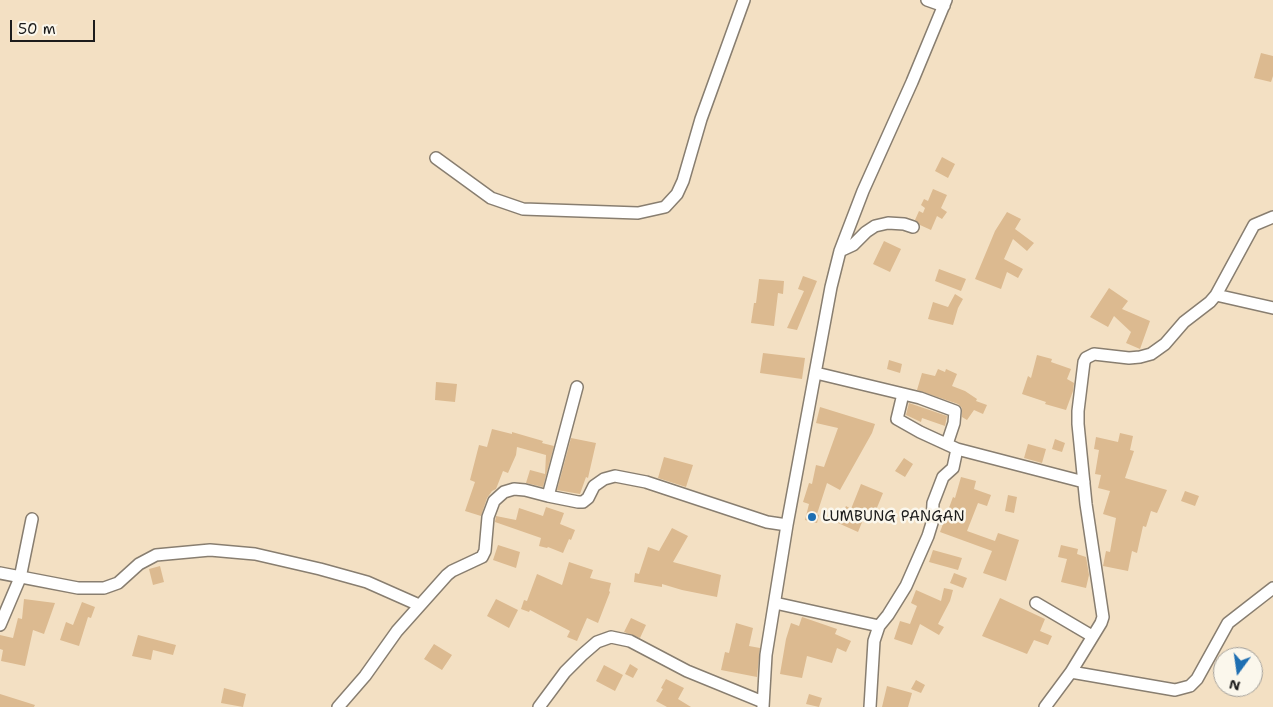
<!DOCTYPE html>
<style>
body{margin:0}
#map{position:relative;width:1273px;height:707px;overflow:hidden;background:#f3e0c3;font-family:"Shantell Sans",sans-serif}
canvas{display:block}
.north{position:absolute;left:1213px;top:647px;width:50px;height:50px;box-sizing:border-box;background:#fbf7ec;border:1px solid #a29f99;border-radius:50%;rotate:194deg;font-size:14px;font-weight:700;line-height:20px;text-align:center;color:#1c1c1c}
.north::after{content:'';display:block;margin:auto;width:18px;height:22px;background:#1f6fb2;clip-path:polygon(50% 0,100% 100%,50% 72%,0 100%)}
.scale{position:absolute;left:10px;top:20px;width:85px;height:22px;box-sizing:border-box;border:2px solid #1c1c1c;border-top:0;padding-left:6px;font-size:15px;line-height:18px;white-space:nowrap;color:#1c1c1c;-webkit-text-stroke:4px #fbf7ec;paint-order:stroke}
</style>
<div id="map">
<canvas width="1273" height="707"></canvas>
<div class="north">N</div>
<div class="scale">50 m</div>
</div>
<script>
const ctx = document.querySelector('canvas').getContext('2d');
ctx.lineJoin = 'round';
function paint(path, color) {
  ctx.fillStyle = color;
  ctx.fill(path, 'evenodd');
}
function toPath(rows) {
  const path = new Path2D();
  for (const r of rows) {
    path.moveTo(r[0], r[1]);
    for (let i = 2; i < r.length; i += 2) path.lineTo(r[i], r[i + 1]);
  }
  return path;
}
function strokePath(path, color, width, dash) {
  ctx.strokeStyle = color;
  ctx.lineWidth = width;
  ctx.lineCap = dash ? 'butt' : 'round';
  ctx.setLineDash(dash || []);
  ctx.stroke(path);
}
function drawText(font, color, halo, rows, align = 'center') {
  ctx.font = font + ' "Shantell Sans",sans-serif';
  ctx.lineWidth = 5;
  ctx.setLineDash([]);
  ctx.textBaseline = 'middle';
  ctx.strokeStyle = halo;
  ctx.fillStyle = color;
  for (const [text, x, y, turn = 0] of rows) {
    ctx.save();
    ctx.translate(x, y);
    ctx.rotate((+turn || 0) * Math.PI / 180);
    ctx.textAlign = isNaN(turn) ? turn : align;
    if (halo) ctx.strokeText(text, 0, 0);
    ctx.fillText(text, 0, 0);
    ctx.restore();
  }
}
paint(toPath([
 [1261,53,1273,56,1273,76,1271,82,1254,78],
 [942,157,955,164,948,178,935,171],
 [933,189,947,195,941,208,947,212,942,219,937,216,931,230,920,225,915,220,919,211,923,213,925,208,921,205,924,199,928,201],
 [1007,212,1021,219,1015,229,1034,243,1027,251,1013,239,1004,259,1023,269,1018,278,1007,272,1001,289,975,279,995,231],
 [884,241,901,249,890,272,873,264],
 [939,269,966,279,961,291,935,281],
 [803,276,817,281,797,330,787,328,804,291,798,289],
 [759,279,784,281,783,294,778,293,774,326,751,323,754,303,756,303],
 [1109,288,1128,301,1122,309,1150,321,1140,349,1126,343,1131,332,1114,316,1108,327,1090,317],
 [955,294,963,299,958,308,953,325,928,319,933,302,948,307],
 [763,353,805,358,802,379,760,373],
 [1037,355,1052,359,1051,362,1071,369,1067,379,1074,383,1073,391,1066,410,1045,404,1046,402,1022,394,1028,376,1031,378],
 [889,360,902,364,900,373,887,369],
 [938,369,945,372,946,369,957,374,952,386,965,391,977,399,976,401,987,405,983,414,974,410,967,420,962,417,962,408,958,404,917,390,922,373,935,376],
 [436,382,457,384,455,402,435,400],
 [909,403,947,416,945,426,922,418,921,422,906,415],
 [820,407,875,424,872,433,840,490,827,483,817,514,819,515,817,523,805,520,809,504,803,502,809,483,812,484,816,465,824,467,838,428,816,423],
 [492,429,512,434,512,432,543,441,542,443,554,446,543,487,526,483,530,470,545,474,546,455,517,447,516,455,508,473,503,471,496,489,492,491,487,498,481,516,465,511,475,482,470,480,479,445,487,447],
 [1120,433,1133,436,1130,450,1134,451,1125,478,1167,490,1157,513,1151,511,1146,527,1143,526,1137,553,1132,551,1128,571,1103,566,1106,551,1110,552,1116,518,1103,514,1110,491,1098,488,1101,475,1095,474,1099,450,1094,449,1096,437,1118,442],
 [571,438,596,443,588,478,586,477,580,494,557,490],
 [1055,439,1065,443,1062,452,1052,449],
 [1028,444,1046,449,1042,463,1024,458],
 [664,457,693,465,686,487,658,478],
 [904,458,913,464,905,477,895,471],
 [961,477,976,481,974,489,991,495,987,506,978,503,967,531,995,541,998,533,1019,540,1006,581,983,573,992,551,940,532,953,497,955,498],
 [861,484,883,493,874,515,867,510,858,532,838,523,846,506,851,509],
 [1185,491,1199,496,1195,506,1181,501],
 [1008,495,1017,497,1014,513,1005,511],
 [546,507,564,513,560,524,575,530,571,540,569,539,563,553,548,547,547,548,539,546,541,538,495,522,496,516,516,520,519,508,543,516],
 [672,528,688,536,673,562,721,575,717,597,682,590,662,584,662,587,634,582,635,573,639,574,648,547,659,551],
 [498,545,520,552,516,568,493,560],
 [1061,545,1078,549,1077,554,1086,557,1089,575,1086,588,1061,582,1067,559,1058,557],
 [933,550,962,558,958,570,929,562],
 [569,562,593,570,590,578,611,583,609,591,610,592,598,623,587,618,577,641,567,637,570,631,530,610,529,612,521,609,524,600,527,601,537,574,562,585],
 [160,566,164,582,153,585,149,569],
 [954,573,967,578,963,588,950,583],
 [944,588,953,590,950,601,938,624,944,627,939,635,920,624,912,645,894,639,900,621,910,624,917,606,911,603,916,590,941,601],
 [1000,598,1045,619,1040,631,1052,636,1048,645,1034,640,1027,654,982,636],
 [24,599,55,603,44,634,33,630,25,666,1,661,3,650,0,649,0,635,13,638,18,618,22,619],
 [496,599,518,610,509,628,487,616],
 [82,602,95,607,91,618,88,617,79,646,60,640,66,622,73,625],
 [802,617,837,629,835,634,851,641,846,652,837,648,832,663,807,656,802,678,780,674,786,639,791,623,799,626],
 [631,618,646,625,640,638,624,632],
 [736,623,753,628,749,646,760,648,757,677,721,670,725,652,729,653],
 [138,635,176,645,173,655,153,650,151,660,132,656],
 [434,644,452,655,442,670,424,659],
 [630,664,638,669,633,678,625,674],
 [604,665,623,675,615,691,596,681],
 [666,679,684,688,678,699,691,707,667,707,656,701,663,689,661,688],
 [916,680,925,685,921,693,911,689],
 [887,686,912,693,908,707,882,707],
 [224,688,246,694,243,707,221,703],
 [0,694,35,705,34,707,0,707],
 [809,694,822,698,819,707,806,704]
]), '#dcba90');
const minor = toPath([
 [927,0,944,6],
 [436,158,491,198,523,209,638,213,665,207,677,194,683,181,701,119,744,0],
 [840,251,853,245,866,232,875,226,888,223,904,224,913,227],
 [1216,295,1273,308],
 [816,373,920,398,955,411,954,423,947,444],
 [903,394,897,419,920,432,957,449,1084,482],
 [548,496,577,387],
 [0,573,78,588,104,588,118,583,139,564,156,555,210,550,255,554,320,569,367,582,419,605],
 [775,603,879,626],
 [1036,603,1092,636],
 [0,625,20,578,32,519],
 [1071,672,1175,690,1190,686,1197,679,1228,623,1273,588],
 [338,707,365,676,397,631,447,575,452,571,482,557,485,551,488,517,494,501,504,492,514,489,525,490,548,496,578,502,583,502,588,498,594,486,604,479,615,476,646,482,767,522,787,525],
 [539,707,565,672,582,655,597,642,611,637,630,641,687,671,763,702],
 [763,707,766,655,787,525,831,287,840,251,863,191,912,82,946,0],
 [870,707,874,641,879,626,888,615,906,586,928,536,932,523,933,503,943,477,953,468,957,449],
 [1045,707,1071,672,1101,623,1103,617,1086,504,1078,424,1078,411,1084,362,1086,358,1094,354,1129,358,1140,357,1151,354,1165,344,1184,322,1210,302,1216,295,1254,225,1273,217]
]);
strokePath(minor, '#887e70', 14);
strokePath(minor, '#fff', 11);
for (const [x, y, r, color] of [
 [812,517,5,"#1f6fb2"]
]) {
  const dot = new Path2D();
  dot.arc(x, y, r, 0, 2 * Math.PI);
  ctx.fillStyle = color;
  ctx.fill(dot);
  strokePath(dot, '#fbf7ec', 2);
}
drawText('15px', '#1c1c1c', '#fbf7ec', [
 ["LUMBUNG PANGAN",822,517]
], 'left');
</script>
